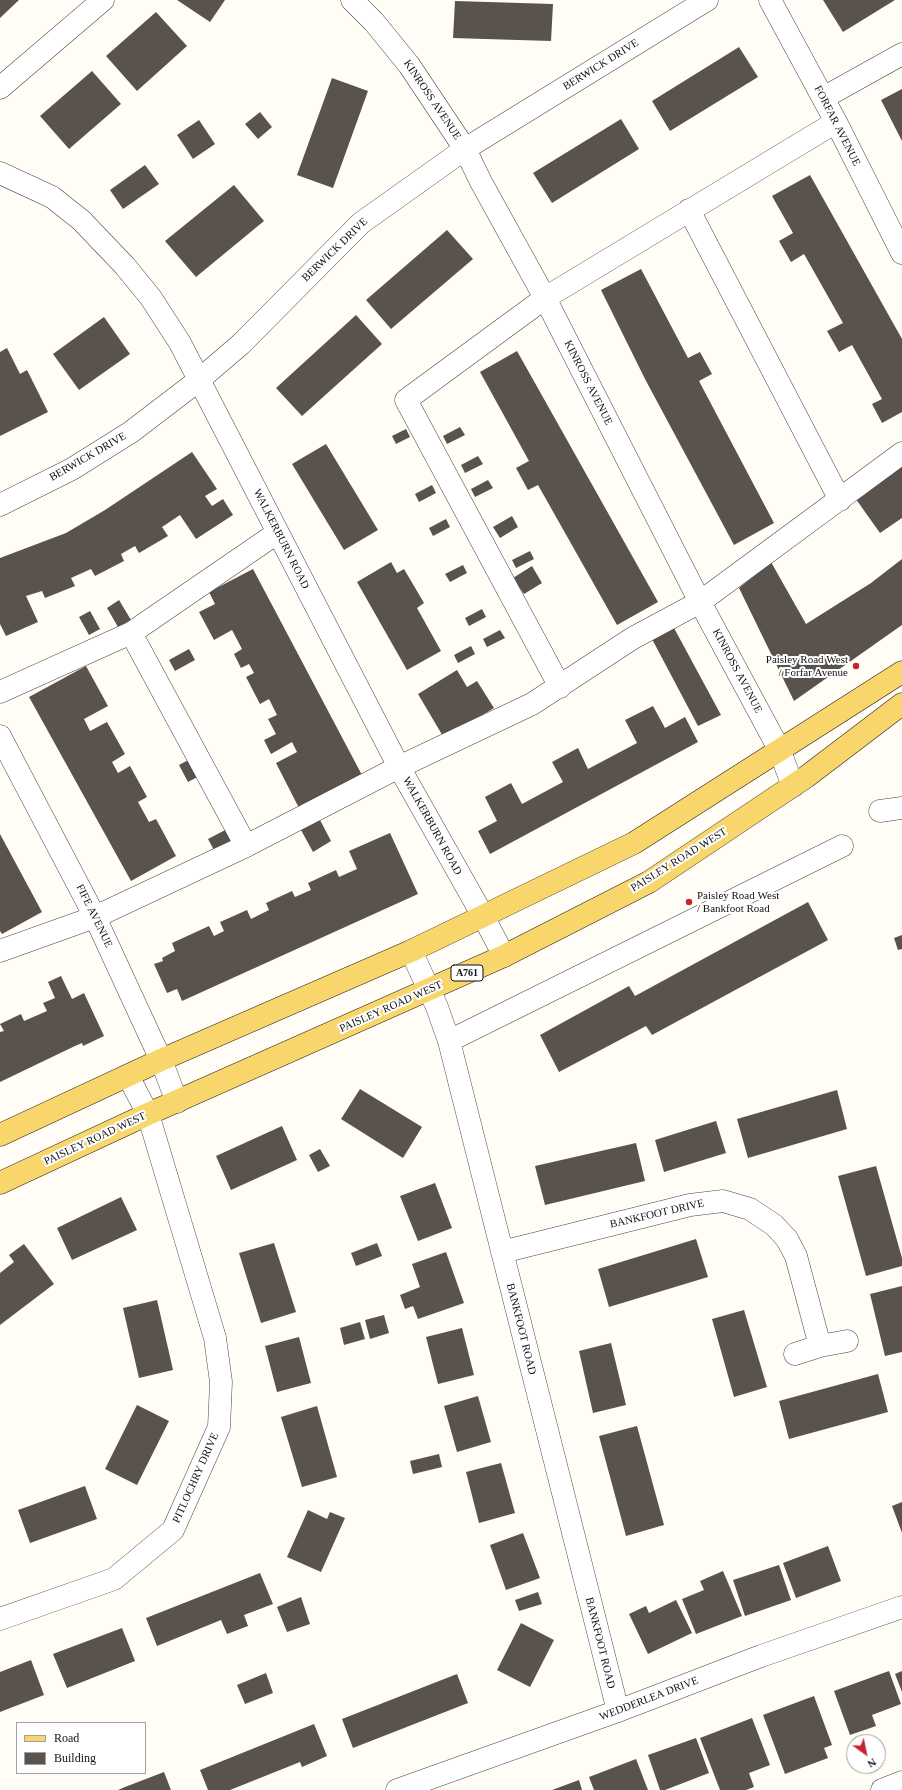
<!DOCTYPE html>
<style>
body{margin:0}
#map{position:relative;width:902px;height:1790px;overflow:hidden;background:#fffdf5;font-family:"Times New Roman",serif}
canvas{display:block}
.legend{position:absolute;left:16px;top:1722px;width:130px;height:52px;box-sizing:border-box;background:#fff;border:1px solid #a0a0a0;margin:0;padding:5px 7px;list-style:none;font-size:12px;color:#111}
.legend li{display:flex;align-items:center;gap:8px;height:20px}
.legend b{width:20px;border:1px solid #a0a0a0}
.north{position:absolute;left:846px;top:1734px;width:40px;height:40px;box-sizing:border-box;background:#fff;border:1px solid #a0a0a0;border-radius:50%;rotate:147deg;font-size:11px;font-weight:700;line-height:16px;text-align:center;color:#111}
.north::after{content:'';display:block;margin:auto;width:14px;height:18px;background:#c4262e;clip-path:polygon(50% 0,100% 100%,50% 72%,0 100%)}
</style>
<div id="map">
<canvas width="902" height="1790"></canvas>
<ul class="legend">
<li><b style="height:5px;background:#f9d66b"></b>Road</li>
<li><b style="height:11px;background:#5a524d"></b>Building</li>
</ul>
<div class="north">N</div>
</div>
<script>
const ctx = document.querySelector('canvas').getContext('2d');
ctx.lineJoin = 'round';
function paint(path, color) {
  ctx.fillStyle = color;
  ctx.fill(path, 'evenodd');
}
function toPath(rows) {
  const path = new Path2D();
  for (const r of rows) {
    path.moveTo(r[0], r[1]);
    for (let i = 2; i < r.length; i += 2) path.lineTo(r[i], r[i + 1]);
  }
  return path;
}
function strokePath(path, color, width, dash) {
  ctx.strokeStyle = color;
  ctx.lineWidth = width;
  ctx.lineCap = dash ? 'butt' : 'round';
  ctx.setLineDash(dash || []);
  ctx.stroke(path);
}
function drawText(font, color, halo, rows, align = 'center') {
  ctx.font = font + ' "Times New Roman",serif';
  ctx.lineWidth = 4;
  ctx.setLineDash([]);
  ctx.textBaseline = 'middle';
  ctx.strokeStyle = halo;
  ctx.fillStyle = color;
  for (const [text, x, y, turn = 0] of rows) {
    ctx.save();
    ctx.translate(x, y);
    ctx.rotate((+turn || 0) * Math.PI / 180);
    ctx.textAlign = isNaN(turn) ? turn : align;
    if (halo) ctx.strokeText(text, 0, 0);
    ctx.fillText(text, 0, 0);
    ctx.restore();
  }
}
paint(toPath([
 [0,0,19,0,0,18],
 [177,0,225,0,210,22],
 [823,0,895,0,843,32],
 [455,1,553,4,551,41,453,38],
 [156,12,187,46,137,91,106,56],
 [739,47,758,77,670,131,652,101],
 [92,71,121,104,69,149,40,116],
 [332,78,368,91,333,188,297,175],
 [902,89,902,141,881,100],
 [260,112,272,127,258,139,245,124],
 [621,119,639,149,552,203,533,173],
 [199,120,215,144,193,159,177,135],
 [145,165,159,184,123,209,110,190],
 [810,175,902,339,902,412,882,423,872,404,882,399,852,345,839,352,827,331,843,323,804,254,791,262,779,241,793,233,772,196],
 [234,185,264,221,196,277,165,241],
 [447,230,473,259,391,329,366,300],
 [641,269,688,358,700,352,712,374,699,381,774,523,734,545,645,379,601,290],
 [356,315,382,344,302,416,276,388],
 [104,317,130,354,79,390,53,354],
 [7,348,20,374,27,370,48,412,0,436,0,352],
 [517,351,658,602,617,625,538,485,528,490,516,468,529,461,480,372],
 [460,427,465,435,447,444,443,436],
 [406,429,410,437,396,444,392,436],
 [326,444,378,530,344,550,292,464],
 [192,452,217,489,205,496,212,506,223,499,233,515,196,539,180,515,162,527,168,536,139,553,135,546,121,554,124,561,95,576,91,569,71,578,75,586,45,598,42,591,26,596,38,622,6,636,0,624,0,558,66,533,105,510],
 [478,456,483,464,465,473,461,465],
 [902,461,902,518,880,533,853,495],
 [488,480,493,488,475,497,471,489],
 [432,485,436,493,419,502,415,494],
 [512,516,518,527,500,538,493,527],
 [446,519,450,527,433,536,429,528],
 [530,551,534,559,516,568,512,560],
 [902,559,902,625,794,701,739,588,771,562,806,624,871,583],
 [391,562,397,573,404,569,424,603,417,608,441,651,407,670,357,582],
 [463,565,467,573,450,582,445,574],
 [532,566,542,583,524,594,513,578],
 [253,569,363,777,300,810,276,763,297,752,292,742,271,754,264,740,276,734,268,719,277,715,269,699,260,704,246,677,254,673,249,664,241,668,234,654,242,649,232,630,214,640,199,612,215,604,209,592],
 [119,600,131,620,118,627,107,608],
 [482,609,486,617,469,626,465,618],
 [90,611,100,629,89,635,79,617],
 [674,628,721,715,698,726,652,639],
 [500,630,505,638,487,647,483,639],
 [471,646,475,654,458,663,454,655],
 [189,649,195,660,175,671,169,660],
 [86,666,108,706,84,719,90,731,107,722,125,754,112,762,118,773,130,766,147,797,138,802,149,822,156,819,176,856,131,881,29,697],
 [457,670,467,687,477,681,494,708,444,738,418,694],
 [653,706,665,728,685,717,698,742,490,854,478,831,497,821,485,797,511,783,522,804,563,782,552,762,578,748,588,769,637,743,625,720],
 [192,758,201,775,188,782,179,765],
 [320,820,331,841,313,852,301,830],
 [231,827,239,842,216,854,208,839],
 [390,833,418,894,182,1001,177,989,167,993,154,964,163,961,162,958,175,951,172,943,209,926,214,936,224,931,220,922,247,910,251,919,269,910,266,903,292,891,295,897,311,890,308,883,336,870,339,877,357,869,349,851],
 [0,834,42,912,2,934,0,931],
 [808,902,828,940,652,1035,646,1026,559,1072,540,1035,629,986,635,996],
 [902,935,902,949,898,950,894,938],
 [61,976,72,999,84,993,104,1036,83,1046,82,1043,75,1046,0,1082,0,1032,4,1031,0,1024,21,1014,24,1021,47,1011,43,1003,55,998,48,982],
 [360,1089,422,1127,403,1158,341,1119],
 [837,1090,847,1129,748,1158,737,1119],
 [716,1121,726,1153,664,1172,655,1140],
 [282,1126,297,1160,231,1190,216,1156],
 [636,1143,645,1181,545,1205,535,1166],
 [320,1149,330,1166,318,1172,309,1155],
 [876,1166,902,1258,902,1266,866,1276,838,1176],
 [435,1183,452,1228,418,1241,400,1196],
 [121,1197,137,1230,72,1260,57,1228],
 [696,1239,708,1277,609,1307,598,1269],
 [274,1243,296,1312,261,1323,239,1253],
 [377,1243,382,1256,356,1266,351,1253],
 [24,1244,54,1284,0,1325,0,1273,14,1262,9,1255],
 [446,1252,464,1303,418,1319,413,1306,405,1309,400,1295,420,1287,412,1264],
 [902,1286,902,1352,885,1356,870,1294],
 [157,1300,173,1370,139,1378,123,1308],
 [744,1310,767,1387,734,1397,712,1319],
 [384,1315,389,1333,370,1339,365,1320],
 [360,1322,365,1339,344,1345,340,1328],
 [462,1328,474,1375,438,1384,426,1337],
 [299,1337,311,1383,277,1392,265,1346],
 [611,1343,626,1405,593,1413,579,1351],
 [878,1374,888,1412,789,1439,779,1401],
 [478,1396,491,1442,457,1452,444,1406],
 [137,1405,169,1421,137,1485,105,1469],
 [317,1406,337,1477,302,1487,281,1417],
 [637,1426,664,1525,626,1536,599,1436],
 [439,1454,442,1467,413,1474,410,1461],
 [501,1463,515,1513,479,1523,466,1472],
 [85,1486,97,1519,30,1543,18,1510],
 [902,1502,902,1533,892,1506],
 [308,1510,327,1519,330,1512,345,1518,321,1572,287,1557],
 [523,1533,540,1578,506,1590,490,1545],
 [828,1546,841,1581,796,1598,783,1563],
 [779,1565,791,1600,745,1616,733,1580],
 [723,1571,742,1616,696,1634,682,1599,704,1590,700,1581],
 [260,1573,273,1604,244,1615,248,1626,227,1634,221,1620,157,1646,146,1618],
 [538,1592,542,1604,519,1611,515,1600],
 [301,1597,310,1624,287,1632,277,1607],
 [676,1600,692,1633,648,1654,629,1614,646,1606,649,1613],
 [521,1623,554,1640,530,1687,497,1670],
 [122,1628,135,1661,67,1688,53,1654],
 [31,1660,44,1695,0,1712,0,1672],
 [889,1671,901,1704,872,1715,876,1726,850,1735,834,1691],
 [902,1671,902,1692,895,1674],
 [266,1673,273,1693,245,1704,237,1685],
 [457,1674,468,1703,353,1748,342,1719],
 [814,1696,832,1745,824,1748,828,1758,785,1774,763,1715],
 [752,1718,770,1765,749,1773,754,1787,746,1790,720,1790,700,1738],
 [314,1724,327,1756,302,1767,300,1762,230,1790,208,1790,200,1770],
 [696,1738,709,1773,665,1790,660,1790,648,1755],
 [636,1759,648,1790,594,1790,589,1777],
 [164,1772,171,1790,118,1790,125,1787],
 [579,1780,582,1790,552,1790]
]), '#5a524d');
const minor = toPath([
 [352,0,374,22,409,65,465,149,481,182,545,298,700,602,779,749,793,786],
 [770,0,836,122,902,253],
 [0,88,103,0],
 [823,98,902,54],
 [0,173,52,197,81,220,125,266,151,298,180,343,399,767,483,916,504,956],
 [689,210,840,500],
 [0,505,72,469,131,432,199,380,241,344,361,223,465,149,707,0],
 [131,633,246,846],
 [560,687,406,400,545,298,836,122],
 [0,692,131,633,277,533],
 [0,736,95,917,161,1060,177,1102],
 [880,811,902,808],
 [0,951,95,917,246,846,399,767,532,704,633,638,700,602,902,453],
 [411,951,437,1007,449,1041,618,1711],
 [449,1041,842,846],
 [502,1252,690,1205,723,1201,750,1209,774,1225,787,1239,796,1256,820,1346],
 [795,1354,820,1346,847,1341],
 [0,1619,114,1579,173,1530,219,1427,221,1382,215,1338,148,1114,128,1076],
 [397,1790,618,1711,761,1656,902,1607],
 [882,1790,902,1782]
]);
const major = toPath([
 [0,1135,161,1060,411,951,634,843,902,672],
 [0,1183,148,1114,504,956,649,882,806,777,902,704]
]);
strokePath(minor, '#444', 23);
strokePath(major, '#222', 23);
strokePath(minor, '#fff', 22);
strokePath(major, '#f9d66b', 22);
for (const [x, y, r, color] of [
 [856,666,4,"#c4262e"],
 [689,902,4,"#c4262e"]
]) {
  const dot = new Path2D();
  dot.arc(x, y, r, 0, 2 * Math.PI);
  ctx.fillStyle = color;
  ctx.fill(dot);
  strokePath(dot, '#fff', 1.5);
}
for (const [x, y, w] of [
 [467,973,32]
]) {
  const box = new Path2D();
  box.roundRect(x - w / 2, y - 8, w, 16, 3);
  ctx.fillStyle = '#fff';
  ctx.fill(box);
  strokePath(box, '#111', 1);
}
drawText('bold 10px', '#111', null, [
 ["A761",467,973]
]);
drawText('11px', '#111', '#fff', [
 ["BERWICK DRIVE",601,65,-32],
 ["KINROSS AVENUE",432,100,56],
 ["FORFAR AVENUE",837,126,63],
 ["BERWICK DRIVE",335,250,-44],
 ["KINROSS AVENUE",588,383,63],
 ["BERWICK DRIVE",88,457,-30],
 ["WALKERBURN ROAD",281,539,63],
 ["KINROSS AVENUE",737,671,62],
 ["WALKERBURN ROAD",432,826,61],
 ["PAISLEY ROAD WEST",679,860,-32],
 ["FIFE AVENUE",94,916,64],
 ["PAISLEY ROAD WEST",391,1007,-24],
 ["PAISLEY ROAD WEST",95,1139,-25],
 ["BANKFOOT DRIVE",657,1214,-13],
 ["BANKFOOT ROAD",521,1329,76],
 ["PITLOCHRY DRIVE",196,1478,-66],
 ["BANKFOOT ROAD",600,1643,76],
 ["WEDDERLEA DRIVE",649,1699,-21]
]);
drawText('11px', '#111', '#fff', [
 ["Paisley Road West",848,660],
 ["/ Forfar Avenue",848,673],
 ["Paisley Road West",697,896,"left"],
 ["/ Bankfoot Road",697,909,"left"]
], 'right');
</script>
